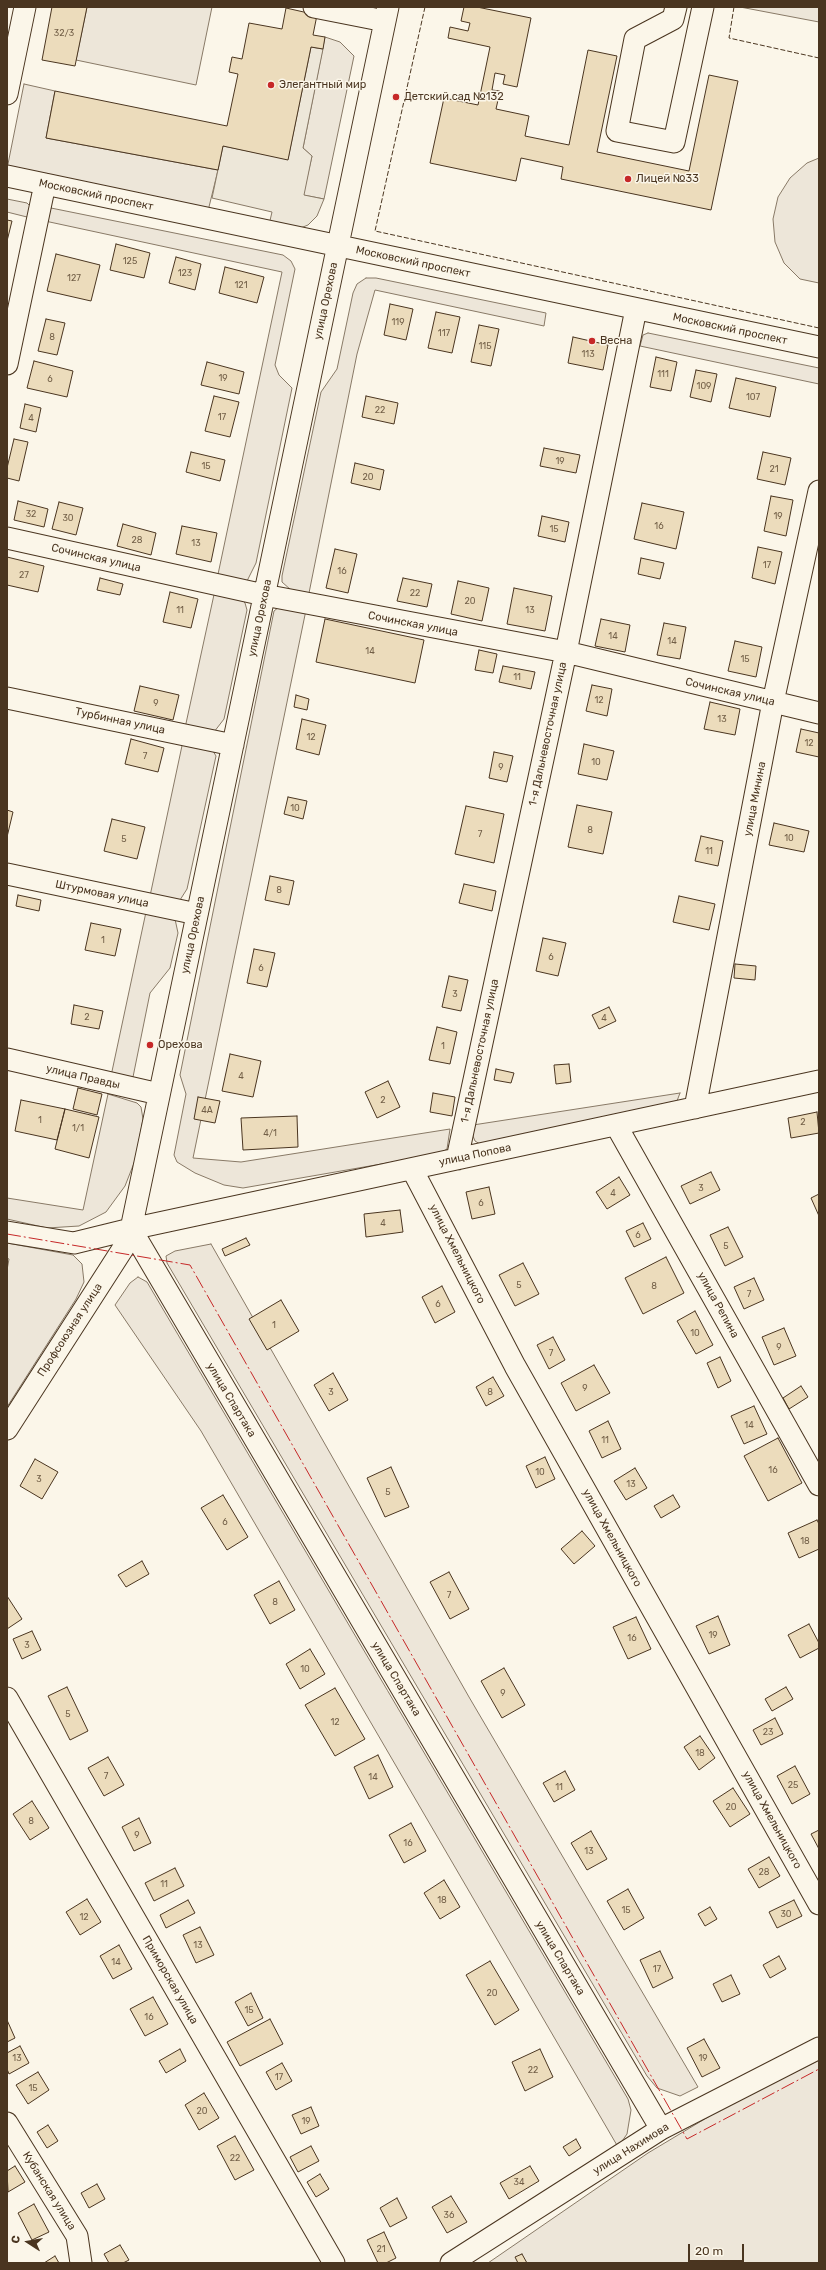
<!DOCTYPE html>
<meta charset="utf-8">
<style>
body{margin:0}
#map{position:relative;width:826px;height:2270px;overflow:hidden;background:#fbf6e9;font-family:Rubik,sans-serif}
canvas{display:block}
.frame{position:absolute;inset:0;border:8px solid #4a3520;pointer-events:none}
.north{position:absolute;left:8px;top:2222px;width:40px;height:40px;-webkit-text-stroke:3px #fbf6e9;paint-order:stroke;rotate:282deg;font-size:11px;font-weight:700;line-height:16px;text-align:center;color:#4a3520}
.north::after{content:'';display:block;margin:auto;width:14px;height:18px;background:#4a3520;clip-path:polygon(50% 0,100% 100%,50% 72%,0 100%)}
.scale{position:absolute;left:688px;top:2244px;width:56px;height:18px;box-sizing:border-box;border:2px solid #4a3520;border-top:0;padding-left:5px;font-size:12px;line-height:14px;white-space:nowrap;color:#4a3520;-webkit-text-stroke:3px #fbf6e9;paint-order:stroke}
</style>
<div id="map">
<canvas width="826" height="2270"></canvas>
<div class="frame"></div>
<div class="north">С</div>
<div class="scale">20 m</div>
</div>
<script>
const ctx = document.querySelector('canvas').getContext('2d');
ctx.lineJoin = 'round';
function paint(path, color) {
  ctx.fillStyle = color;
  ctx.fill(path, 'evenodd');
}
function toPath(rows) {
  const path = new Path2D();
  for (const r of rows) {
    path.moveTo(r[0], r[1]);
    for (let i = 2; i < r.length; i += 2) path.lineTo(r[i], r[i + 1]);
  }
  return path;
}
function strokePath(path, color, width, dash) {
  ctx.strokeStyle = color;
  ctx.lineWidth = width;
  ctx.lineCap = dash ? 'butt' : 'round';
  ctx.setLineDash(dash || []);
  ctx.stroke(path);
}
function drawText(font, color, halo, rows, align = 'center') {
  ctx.font = font + ' Rubik,sans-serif';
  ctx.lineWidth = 3;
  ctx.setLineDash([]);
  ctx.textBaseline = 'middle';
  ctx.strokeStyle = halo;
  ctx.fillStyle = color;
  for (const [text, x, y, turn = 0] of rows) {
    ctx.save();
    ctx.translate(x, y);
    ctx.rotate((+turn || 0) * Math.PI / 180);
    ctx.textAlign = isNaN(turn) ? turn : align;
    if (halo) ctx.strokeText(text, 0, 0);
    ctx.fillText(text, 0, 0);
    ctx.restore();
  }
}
const green = toPath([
 [87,7,212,7,196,85,76,60,87,7],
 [740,7,819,7,819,22,740,7],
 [325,37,340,42,354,56,324,199,303,195,312,156,303,148,325,37],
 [24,84,55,91,46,138,218,170,208,211,7,169,24,84],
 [819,158,819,283,800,279,784,263,775,242,773,219,778,197,790,178,807,163,819,158],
 [7,199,27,203,30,206,31,218,7,212,7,199],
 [51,208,283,255,291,261,295,269,275,365,279,375,292,388,256,563,247,581,217,579,282,272,45,221,51,208],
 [366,278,376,278,546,313,544,326,375,290,357,354,309,593,291,590,282,582,282,576,321,392,337,369,353,293,357,284,366,278],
 [648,333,819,368,819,384,640,346,643,335,648,333],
 [215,590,238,596,245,603,247,610,224,719,214,732,185,728,215,590],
 [279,607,306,610,193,1158,241,1162,450,1129,447,1149,439,1154,243,1188,224,1185,195,1173,177,1162,174,1155,186,1094,180,1075,274,611,279,607],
 [183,741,213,751,216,756,187,889,180,900,150,896,183,741],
 [146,912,175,919,178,933,170,968,150,993,133,1077,128,1079,111,1076,146,912],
 [680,1093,677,1101,480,1144,475,1141,473,1136,473,1125,680,1093],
 [108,1094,137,1103,141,1107,143,1119,136,1158,125,1186,106,1212,79,1226,47,1228,7,1219,7,1198,83,1210,108,1094],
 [7,1243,73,1255,82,1264,84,1282,76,1299,7,1407,7,1270,9,1259,7,1258,7,1243],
 [211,1244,469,1697,698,2087,680,2096,657,2088,647,2076,167,1263,166,1256,175,1251,211,1244],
 [138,1277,147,1282,628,2099,631,2110,627,2134,618,2147,201,1431,115,1305,130,1283,138,1277],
 [819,2060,819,2263,488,2263,648,2153,718,2111,819,2060]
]);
paint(green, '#ede6d9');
strokePath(green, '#887966', 1);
const parking = toPath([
 [311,47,323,49,303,148,312,156,304,195,324,199,317,216,308,225,293,231,268,229,272,212,212,198,223,146,288,159,311,47]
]);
paint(parking, '#ede7d9');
strokePath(parking, '#887966', 1);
const building = toPath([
 [52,7,87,7,75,66,42,60,52,7],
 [464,7,477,7,531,18,517,87,503,84,505,75,495,73,492,90,500,91,496,109,529,116,525,136,569,145,588,50,617,56,597,152,689,171,709,75,738,81,711,210,561,179,563,167,521,158,516,181,430,163,444,98,478,105,490,47,448,38,450,27,468,31,470,23,461,21,464,7],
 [286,8,317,15,313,35,325,37,323,49,311,47,288,160,223,146,218,170,46,138,55,91,227,126,238,74,229,72,232,57,242,59,249,23,282,29,286,8],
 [7,220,12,221,7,241,7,220],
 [116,244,150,253,144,278,110,270,116,244],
 [56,254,100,265,91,301,47,291,56,254],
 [176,257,201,264,195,290,169,283,176,257],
 [225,267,264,277,257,303,219,293,225,267],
 [390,304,413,309,406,340,384,335,390,304],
 [436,312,460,317,452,353,428,348,436,312],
 [46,319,65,323,57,355,38,351,46,319],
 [479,325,499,329,491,366,471,362,479,325],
 [573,337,608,345,603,370,568,363,573,337],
 [656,357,677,362,671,391,650,387,656,357],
 [34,361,73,371,67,397,27,388,34,361],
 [207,362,244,372,239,394,201,385,207,362],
 [696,370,717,374,711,402,690,397,696,370],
 [736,378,776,387,770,417,729,408,736,378],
 [214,396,239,402,230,437,205,431,214,396],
 [366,396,398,403,394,424,362,417,366,396],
 [25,404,41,408,36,432,20,428,25,404],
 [14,439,28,442,19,481,7,478,7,468,14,439],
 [544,448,580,455,576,473,540,466,544,448],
 [191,452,225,460,220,481,186,472,191,452],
 [763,452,791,458,785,485,757,479,763,452],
 [355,463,384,470,380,490,351,483,355,463],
 [771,496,793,500,786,536,764,531,771,496],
 [18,501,48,509,44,527,14,520,18,501],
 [59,502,83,508,76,535,52,529,59,502],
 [642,503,684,512,676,549,634,539,642,503],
 [542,516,569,522,565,542,538,536,542,516],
 [123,524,156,533,151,555,117,546,123,524],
 [182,526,217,533,211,562,176,554,182,526],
 [758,547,782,552,775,584,752,578,758,547],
 [335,549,357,554,348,593,326,588,335,549],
 [7,557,44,566,38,592,7,585,7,557],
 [641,558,664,563,660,579,638,574,641,558],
 [100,578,123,584,120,595,97,590,100,578],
 [403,578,432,584,427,607,397,601,403,578],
 [458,581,489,588,482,621,451,614,458,581],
 [514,588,552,596,545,631,507,624,514,588],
 [170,592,198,599,191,628,163,622,170,592],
 [325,619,424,640,415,683,316,662,325,619],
 [601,619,630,625,625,652,595,646,601,619],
 [664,623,686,627,680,659,657,655,664,623],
 [735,641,762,647,756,677,728,671,735,641],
 [479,650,497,654,493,673,475,670,479,650],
 [503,666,535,672,531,689,499,682,503,666],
 [592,685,612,689,607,716,586,711,592,685],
 [140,686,179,695,173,720,134,711,140,686],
 [296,695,309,699,307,710,294,707,296,695],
 [710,702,740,709,735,735,704,729,710,702],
 [302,719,326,725,319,755,296,749,302,719],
 [801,729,819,733,819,757,796,752,801,729],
 [131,739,164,748,158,772,125,764,131,739],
 [584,744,614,751,607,780,578,774,584,744],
 [494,752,513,756,507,782,489,778,494,752],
 [288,797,307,801,303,819,284,814,288,797],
 [577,805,612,812,603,854,568,847,577,805],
 [466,806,504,814,494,863,455,854,466,806],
 [7,810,13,812,7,837,7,810],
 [112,819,145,827,137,859,104,851,112,819],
 [774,823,809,831,804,852,769,845,774,823],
 [701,836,723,841,718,866,695,861,701,836],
 [270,876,294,881,289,905,265,900,270,876],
 [464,884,496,891,492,911,459,903,464,884],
 [18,895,41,900,39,911,16,906,18,895],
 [679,896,715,904,709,930,673,922,679,896],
 [91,923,121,929,115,956,85,950,91,923],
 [543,938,566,943,558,976,536,971,543,938],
 [254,949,275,953,267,987,247,983,254,949],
 [735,964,756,966,755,980,734,978,735,964],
 [449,976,468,980,461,1011,442,1007,449,976],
 [74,1005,103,1011,99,1029,71,1024,74,1005],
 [609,1007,616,1021,599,1029,592,1015,609,1007],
 [437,1027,457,1032,450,1064,429,1060,437,1027],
 [230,1054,261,1061,253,1097,222,1091,230,1054],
 [569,1064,571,1082,556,1084,554,1065,569,1064],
 [496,1069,514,1073,511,1083,494,1080,496,1069],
 [388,1081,400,1107,377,1118,365,1092,388,1081],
 [78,1088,102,1094,97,1115,73,1109,78,1088],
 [433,1093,455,1097,452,1116,430,1112,433,1093],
 [198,1097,220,1101,215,1123,194,1119,198,1097],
 [21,1100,65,1109,57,1140,15,1131,21,1100],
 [65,1109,99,1117,89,1158,55,1149,65,1109],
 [817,1112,819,1133,791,1138,788,1118,817,1112],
 [297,1116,298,1147,243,1150,241,1118,297,1116],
 [711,1172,720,1190,690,1204,681,1186,711,1172],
 [619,1177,630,1195,607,1209,596,1192,619,1177],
 [489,1187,495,1214,472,1219,466,1192,489,1187],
 [819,1194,819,1216,811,1198,819,1194],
 [400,1210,403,1232,366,1237,364,1214,400,1210],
 [643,1223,651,1239,634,1247,626,1231,643,1223],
 [728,1227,743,1257,725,1266,710,1235,728,1227],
 [246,1238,250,1245,225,1256,222,1249,246,1238],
 [666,1257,684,1293,643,1314,625,1278,666,1257],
 [523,1263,539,1294,515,1306,499,1275,523,1263],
 [754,1278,764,1300,744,1309,734,1287,754,1278],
 [442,1286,455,1312,435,1323,422,1297,442,1286],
 [281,1300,299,1331,267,1350,249,1319,281,1300],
 [695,1311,713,1345,696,1354,677,1321,695,1311],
 [784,1328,796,1356,774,1365,762,1337,784,1328],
 [553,1337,565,1360,549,1369,537,1345,553,1337],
 [720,1357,731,1381,718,1388,707,1363,720,1357],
 [594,1365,610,1393,576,1411,561,1383,594,1365],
 [333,1373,348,1400,329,1411,314,1385,333,1373],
 [493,1377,504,1396,486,1406,476,1387,493,1377],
 [801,1386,808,1397,789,1409,783,1398,801,1386],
 [754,1406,767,1434,744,1444,731,1416,754,1406],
 [608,1421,621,1449,602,1458,589,1431,608,1421],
 [778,1438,802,1483,768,1501,744,1456,778,1438],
 [545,1457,555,1479,536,1488,526,1466,545,1457],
 [35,1459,58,1472,42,1499,20,1486,35,1459],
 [391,1467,409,1507,385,1517,367,1478,391,1467],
 [635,1468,647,1488,626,1500,614,1481,635,1468],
 [223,1495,248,1537,227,1550,201,1508,223,1495],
 [673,1495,680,1507,661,1518,654,1506,673,1495],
 [817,1520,819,1524,819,1549,799,1558,788,1533,817,1520],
 [582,1531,595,1546,574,1564,561,1549,582,1531],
 [142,1561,149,1574,126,1587,118,1575,142,1561],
 [449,1572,469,1609,450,1619,430,1582,449,1572],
 [279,1581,295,1610,270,1624,254,1595,279,1581],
 [7,1596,22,1619,7,1629,7,1596],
 [718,1616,730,1645,709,1654,696,1626,718,1616],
 [636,1617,651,1649,628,1659,613,1627,636,1617],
 [809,1624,819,1643,819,1648,800,1658,788,1635,809,1624],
 [32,1631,41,1650,22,1659,13,1639,32,1631],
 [310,1649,325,1674,300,1689,286,1664,310,1649],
 [504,1668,525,1705,502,1718,481,1681,504,1668],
 [67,1687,88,1731,70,1740,48,1696,67,1687],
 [786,1687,793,1699,772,1711,765,1699,786,1687],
 [335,1688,365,1739,335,1756,305,1705,335,1688],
 [775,1718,783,1734,761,1745,753,1730,775,1718],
 [700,1736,715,1758,699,1770,684,1747,700,1736],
 [378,1755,393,1787,369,1799,354,1767,378,1755],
 [108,1757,124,1785,104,1796,88,1768,108,1757],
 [795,1766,810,1794,792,1804,777,1776,795,1766],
 [565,1771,575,1790,554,1802,543,1783,565,1771],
 [733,1788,750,1814,730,1827,713,1801,733,1788],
 [32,1801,49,1828,30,1840,13,1814,32,1801],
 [139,1818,151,1843,134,1851,122,1827,139,1818],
 [411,1823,426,1851,404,1863,389,1835,411,1823],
 [819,1830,819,1849,811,1834,819,1830],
 [591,1831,607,1859,587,1870,571,1843,591,1831],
 [769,1857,780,1876,759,1888,748,1869,769,1857],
 [175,1868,184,1886,154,1901,145,1883,175,1868],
 [444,1880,460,1907,440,1919,424,1893,444,1880],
 [628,1889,644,1918,624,1930,607,1901,628,1889],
 [87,1899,101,1922,80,1935,66,1912,87,1899],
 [188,1900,195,1913,166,1928,160,1915,188,1900],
 [794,1900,802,1916,777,1928,769,1912,794,1900],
 [710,1907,717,1919,705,1926,698,1914,710,1907],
 [200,1927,214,1955,196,1963,183,1935,200,1927],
 [119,1945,132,1969,113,1979,100,1956,119,1945],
 [660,1951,673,1978,653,1988,640,1960,660,1951],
 [779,1956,786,1969,770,1978,763,1965,779,1956],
 [490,1961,519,2010,495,2025,466,1975,490,1961],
 [731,1975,740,1994,722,2002,713,1984,731,1975],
 [251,1993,263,2018,248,2026,235,2002,251,1993],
 [153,1997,168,2024,145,2036,130,2009,153,1997],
 [270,2019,283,2044,240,2066,227,2042,270,2019],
 [7,2020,15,2038,7,2042,7,2020],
 [704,2039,720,2068,702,2077,687,2048,704,2039],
 [20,2046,29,2063,9,2074,7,2069,7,2053,20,2046],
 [180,2049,186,2061,166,2073,159,2061,180,2049],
 [540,2049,553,2077,525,2091,512,2062,540,2049],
 [282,2063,292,2081,276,2090,266,2072,282,2063],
 [38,2072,49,2090,28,2104,16,2085,38,2072],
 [204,2093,219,2118,199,2130,185,2105,204,2093],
 [311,2107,319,2126,301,2134,292,2115,311,2107],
 [48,2125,58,2141,47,2148,37,2132,48,2125],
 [235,2136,254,2170,235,2180,217,2146,235,2136],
 [576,2139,581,2148,569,2156,563,2147,576,2139],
 [311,2146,319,2161,298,2172,290,2157,311,2146],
 [15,2166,25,2182,8,2192,7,2171,15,2166],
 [530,2166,539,2181,509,2199,500,2183,530,2166],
 [320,2174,329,2189,316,2197,307,2182,320,2174],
 [97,2184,105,2199,89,2208,81,2193,97,2184],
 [451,2196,467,2222,447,2233,432,2207,451,2196],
 [397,2198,407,2218,390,2227,380,2208,397,2198],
 [34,2204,49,2232,32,2240,18,2213,34,2204],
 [384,2232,396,2258,386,2263,378,2263,367,2240,384,2232],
 [120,2245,129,2260,123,2263,109,2263,104,2254,120,2245],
 [522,2254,527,2263,518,2263,515,2257,522,2254],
 [55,2256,59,2263,44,2263,55,2256]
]);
paint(building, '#ecdcbc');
strokePath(building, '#4a3520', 1);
const minor = toPath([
 [314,7,385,21],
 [676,7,673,19,635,39,617,131,674,142,703,7],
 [7,94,25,7],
 [7,176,819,347],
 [7,364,45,184],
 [7,538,264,595,566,652,819,713],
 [7,698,233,745],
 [7,874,197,914],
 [7,1059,159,1094],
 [695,1108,773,702,819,491],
 [616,1125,819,1485],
 [457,1159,566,652,636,309],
 [412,1169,515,1366,819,1904],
 [131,1229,661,2129],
 [7,1232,74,1243,131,1229,819,1081],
 [7,1429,124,1247,131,1229,388,7],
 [7,1698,334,2263],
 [7,2123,77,2236,81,2263],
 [451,2263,661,2129,819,2048]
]);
strokePath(minor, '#4a3520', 23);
strokePath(minor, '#fbf6e9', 21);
strokePath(toPath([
 [425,7,375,231,819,328],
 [734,7,729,38,819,58]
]), '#4a3520', 1, [5, 2]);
strokePath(toPath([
 [7,1234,190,1265,687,2139,819,2069]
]), '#c62828', 1, [14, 3, 2, 3]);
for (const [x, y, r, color] of [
 [271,85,4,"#c62828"],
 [396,97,4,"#c62828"],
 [628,179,4,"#c62828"],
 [592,341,4,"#c62828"],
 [150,1045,4,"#c62828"]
]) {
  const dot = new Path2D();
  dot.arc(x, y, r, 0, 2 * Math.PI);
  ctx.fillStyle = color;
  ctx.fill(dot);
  strokePath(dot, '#fbf6e9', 1.5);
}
drawText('9px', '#725f47', null, [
 ["32/3",64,33],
 ["125",130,261],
 ["123",185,273],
 ["127",74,278],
 ["121",241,285],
 ["119",398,322],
 ["117",444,333],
 ["8",52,337],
 ["115",485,346],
 ["113",588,354],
 ["111",663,374],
 ["19",223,378],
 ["6",50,379],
 ["109",704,386],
 ["107",753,397],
 ["22",380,410],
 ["17",222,417],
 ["4",31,418],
 ["19",560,461],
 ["15",206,466],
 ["21",774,469],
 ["20",368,477],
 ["32",31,514],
 ["19",778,516],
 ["30",68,518],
 ["16",659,526],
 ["15",554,529],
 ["28",137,540],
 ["13",196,543],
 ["17",767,565],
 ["16",342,571],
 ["27",24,575],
 ["22",415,593],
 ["20",470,601],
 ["11",180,610],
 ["13",530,610],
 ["14",613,636],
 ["14",672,641],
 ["14",370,651],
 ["15",745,659],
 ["11",517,677],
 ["12",599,700],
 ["9",156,703],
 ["13",722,719],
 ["12",311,737],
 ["12",809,743],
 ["7",145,756],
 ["10",596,762],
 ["9",501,767],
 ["10",295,808],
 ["8",590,830],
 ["7",480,834],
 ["10",789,838],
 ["5",124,839],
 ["11",709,851],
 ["8",279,890],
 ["1",103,940],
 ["6",551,957],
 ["6",261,968],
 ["3",455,994],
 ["2",87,1017],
 ["4",604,1018],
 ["1",443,1046],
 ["4",241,1076],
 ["2",383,1100],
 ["4А",207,1110],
 ["1",40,1120],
 ["2",803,1122],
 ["1/1",78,1128],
 ["4/1",270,1133],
 ["3",701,1188],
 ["4",613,1193],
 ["6",481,1203],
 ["4",383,1223],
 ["6",638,1235],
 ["5",726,1246],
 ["5",519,1285],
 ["8",654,1286],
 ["7",749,1294],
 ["6",438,1304],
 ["1",274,1325],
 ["10",695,1333],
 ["9",779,1347],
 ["7",551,1353],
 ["9",585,1388],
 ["3",331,1392],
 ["8",490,1392],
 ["14",749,1425],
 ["11",605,1440],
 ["16",773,1470],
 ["10",540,1472],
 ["3",39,1479],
 ["13",631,1484],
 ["5",388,1492],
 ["6",225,1522],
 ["18",805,1541],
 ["7",449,1595],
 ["8",275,1602],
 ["19",713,1635],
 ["16",632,1638],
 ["3",27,1645],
 ["10",305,1669],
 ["9",503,1693],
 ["5",68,1714],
 ["12",335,1722],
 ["23",768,1732],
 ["18",700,1753],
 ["7",106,1776],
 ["14",373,1777],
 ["25",793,1785],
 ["11",559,1787],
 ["20",731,1807],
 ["8",31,1821],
 ["9",137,1835],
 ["16",408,1843],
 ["13",589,1851],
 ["28",764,1872],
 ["11",164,1884],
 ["18",442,1900],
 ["15",626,1910],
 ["30",786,1914],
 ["12",84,1917],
 ["13",198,1945],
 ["14",116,1962],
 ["17",657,1969],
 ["20",492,1993],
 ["15",249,2010],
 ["16",149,2017],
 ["13",17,2058],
 ["19",703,2058],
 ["22",533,2070],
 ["17",279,2077],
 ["15",33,2088],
 ["20",202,2111],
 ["19",306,2121],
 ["22",235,2158],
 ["34",519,2182],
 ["36",449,2215],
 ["21",381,2249]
]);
drawText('11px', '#4a3520', '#fbf6e9', [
 ["Элегантный мир",279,85],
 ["Детский сад №132",404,97],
 ["Лицей №33",636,179],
 ["Весна",600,341],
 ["Орехова",158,1045]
], 'left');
drawText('11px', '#4a3520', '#fbf6e9', [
 ["Московский проспект",96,195,12],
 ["Московский проспект",413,262,12],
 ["улица Орехова",326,301,-78],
 ["Московский проспект",730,329,12],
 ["Сочинская улица",96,558,13],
 ["улица Орехова",260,618,-78],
 ["Сочинская улица",413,624,11],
 ["Сочинская улица",730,692,13],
 ["Турбинная улица",120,721,12],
 ["1-я Дальневосточная улица",548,734,-78],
 ["улица Минина",755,799,-79],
 ["Штурмовая улица",102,894,12],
 ["улица Орехова",193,935,-78],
 ["1-я Дальневосточная улица",480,1051,-78],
 ["улица Правды",83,1077,13],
 ["улица Попова",475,1155,-12],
 ["улица Хмельницкого",457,1254,63],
 ["улица Репина",718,1305,61],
 ["Профсоюзная улица",70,1330,-57],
 ["улица Спартака",231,1400,59],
 ["улица Хмельницкого",612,1538,61],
 ["улица Спартака",396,1679,59],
 ["улица Хмельницкого",772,1820,61],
 ["улица Спартака",560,1958,59],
 ["Приморская улица",170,1980,60],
 ["улица Нахимова",631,2149,-32],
 ["Кубанская улица",49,2191,58]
]);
</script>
